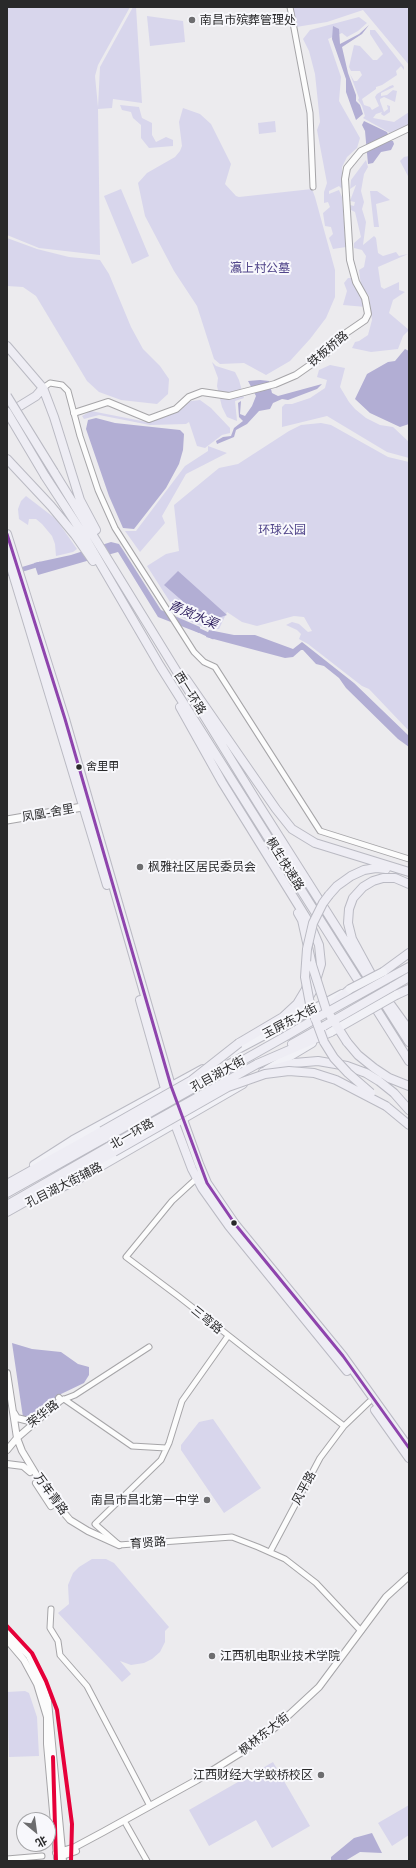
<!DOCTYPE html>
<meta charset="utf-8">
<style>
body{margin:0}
#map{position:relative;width:416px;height:1868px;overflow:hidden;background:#ecebee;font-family:"Golos Text","Noto Sans SC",sans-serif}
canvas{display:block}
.frame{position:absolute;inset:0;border:8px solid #29292a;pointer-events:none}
.north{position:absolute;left:16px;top:1812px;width:40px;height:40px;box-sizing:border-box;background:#f8f8fc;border:1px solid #a5a5a8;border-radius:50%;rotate:151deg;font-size:11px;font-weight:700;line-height:16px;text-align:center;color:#29292a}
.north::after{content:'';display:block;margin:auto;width:14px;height:18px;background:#6d6d6f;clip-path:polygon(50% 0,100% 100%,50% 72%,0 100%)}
</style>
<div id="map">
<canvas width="416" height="1868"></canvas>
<div class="frame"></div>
<div class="north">北</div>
</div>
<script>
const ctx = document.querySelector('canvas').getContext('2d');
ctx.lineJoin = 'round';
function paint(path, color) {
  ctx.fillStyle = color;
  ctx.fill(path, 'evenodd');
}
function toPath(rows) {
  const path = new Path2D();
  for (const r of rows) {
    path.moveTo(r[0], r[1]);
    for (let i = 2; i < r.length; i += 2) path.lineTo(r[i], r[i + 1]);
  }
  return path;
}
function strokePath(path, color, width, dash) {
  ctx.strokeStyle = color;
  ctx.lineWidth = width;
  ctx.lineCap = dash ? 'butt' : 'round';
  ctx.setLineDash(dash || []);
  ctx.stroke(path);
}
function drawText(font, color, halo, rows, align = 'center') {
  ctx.font = font + ' "Golos Text","Noto Sans SC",sans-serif';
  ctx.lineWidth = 4;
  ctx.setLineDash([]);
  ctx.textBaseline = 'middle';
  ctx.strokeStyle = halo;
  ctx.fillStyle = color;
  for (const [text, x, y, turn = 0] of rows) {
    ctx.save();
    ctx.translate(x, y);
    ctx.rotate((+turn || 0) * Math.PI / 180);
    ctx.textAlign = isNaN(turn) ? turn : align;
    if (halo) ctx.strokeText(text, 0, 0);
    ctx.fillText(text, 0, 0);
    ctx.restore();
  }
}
paint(toPath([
 [7,7,130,7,98,65,95,76,98,107,100,67,133,7,136,7,142,103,113,99,112,108,98,109,100,255,39,248,7,235],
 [293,7,409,7,409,65,363,10,327,22,296,27],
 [147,16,183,21,185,42,150,46],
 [359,17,367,23,358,31,347,37,342,33,328,39,341,77,339,101,360,138,357,148,347,157,342,167,342,189,339,186,329,191,329,194,339,190,342,197,346,247,333,249,329,238,333,234,331,227,325,226,323,213,330,207,328,202,324,203,324,192,327,183,317,130,320,122,315,74,309,51,303,39,310,30],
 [370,30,375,30,404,67,404,70,401,66,396,71,397,75,382,85,376,87,376,89,362,99,364,105,370,107,372,110,379,106,375,97,377,94,390,86,393,85,394,87,381,93,381,96,387,95,393,90,397,91,395,102,384,97,380,99,380,101,384,112,388,109,387,105,390,106,390,112,384,116,381,114,382,112,376,114,373,118,394,122,409,112,409,125,390,133,363,118,365,116,362,106,358,100,359,98,350,74,354,81,357,81,362,75,360,71,351,71,349,67,354,45,360,46,373,60,377,60,383,54,370,34],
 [120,105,139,107,142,118,152,123,152,135,156,142,166,137,173,140,173,146,149,148,141,138,141,125,133,118,131,112,122,110],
 [183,108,200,114,211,124,231,164,225,184,236,196,239,197,312,189,315,197,335,270,335,297,326,318,310,339,290,361,266,375,244,363,220,364,214,359,197,306,174,271,145,216,138,183,147,173,175,157,180,151,182,146,179,122],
 [275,121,276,132,259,134,258,123],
 [409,156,408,164,409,178,400,161,404,157],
 [366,160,368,167,364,174,361,191,364,202,362,209,366,222,363,245,374,236,376,238,378,253,383,256,396,252,399,256,408,254,378,267,381,287,384,289,399,282,399,290,405,292,393,300,389,313,409,330,403,336,398,349,371,352,352,348,355,342,359,341,368,335,372,320,369,296,361,286,359,270,364,267,366,256,362,250,354,248,354,243,361,237,355,212,351,210,350,205,354,206,355,202,350,201,356,185,350,189,351,180],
 [121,189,149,256,132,264,104,196],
 [370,191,377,191,390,200,376,204,379,227,374,227],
 [7,238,37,249,69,257,100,260,109,274,131,327,143,349,160,366,169,379,168,394,157,404,121,400,99,392,87,381,36,296,23,287,7,286],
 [348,278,352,278,366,307,343,305,347,291,344,283],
 [212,362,216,366,235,372,239,380,244,398,235,401,237,421,227,417,222,407,217,386,218,378],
 [330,365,345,368,340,387,349,402,355,409,366,418,380,425,393,427,409,442,409,458,387,452,327,416,282,427,282,407,285,404,292,404,310,398,325,388,327,380,317,377,319,370],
 [200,400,211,408,230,428,230,433,222,435,205,448,197,446,189,422,186,424,150,425,99,415,84,419,82,416,91,411,147,422,171,414,191,401],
 [321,423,331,425,388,457,409,462,409,731,369,689,362,686,308,644,299,639,301,634,297,630,286,625,292,622,299,624,308,632,312,631,304,617,294,616,257,626,242,622,227,612,219,629,207,629,179,616,147,566,166,554,179,551,174,505,219,468,238,464,289,431,301,425],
 [208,446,227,453,186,474,162,516,165,523,140,552,125,531,136,531,185,466,208,451],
 [26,496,56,519,77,549,73,552,56,556,55,544,52,536,42,524,36,519,29,519,28,525,19,519,18,509,21,501],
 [213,1419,261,1488,224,1513,181,1450,181,1445,199,1422],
 [92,1559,106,1559,114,1563,169,1627,165,1631,165,1642,160,1652,152,1659,144,1663,131,1665,120,1661,131,1674,122,1682,58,1613,69,1604,68,1585,73,1573,79,1567],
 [25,1691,29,1693,37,1717,39,1756,9,1757,7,1692],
 [273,1762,310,1826,272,1848,256,1820,209,1846,189,1810],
 [409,1805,409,1835,392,1846,378,1823]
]), '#d8d6ec');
paint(toPath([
 [369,25,362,34,342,47,348,73,356,95,356,101,360,105,363,114,356,120,346,92,346,79,332,39,333,26,339,29,340,44,359,34],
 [364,121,387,132,391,141,393,141,394,144,391,150,381,152,373,163,368,164,365,131,362,125],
 [405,349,409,351,409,424,400,427,370,413,355,399,367,374,388,362,395,361],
 [260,380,269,381,272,393,278,396,322,384,317,389,288,400,282,399,273,403,270,409,259,411,247,424,236,430,234,437,217,444,216,441,223,437,231,436,234,428,243,421,239,417,238,403,241,401,240,414,245,416,252,406,256,396,248,381],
 [96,418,115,423,180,430,184,434,183,450,179,464,166,488,134,529,123,528,109,496,86,429,88,420],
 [111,542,119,544,123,550,161,610,200,627,199,633,158,617,118,552,38,575,34,563,71,555],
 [178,571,227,615,212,620,194,611,164,585],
 [209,630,234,635,255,635,293,649,302,642,354,683,409,736,409,747,398,739,346,688,339,678,324,666,316,664,303,650,301,650,293,657,285,658,206,637],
 [12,1343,32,1349,61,1352,78,1364,89,1367,89,1375,84,1383,61,1394,38,1410,24,1424],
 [372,1833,382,1853,360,1852,345,1861,331,1861,331,1857,354,1838]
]), '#b2aed4');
strokePath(toPath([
 [7,574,40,564],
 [194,628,213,637]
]), '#b2aed4', 4.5);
const minor = toPath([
 [290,7,310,113,313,187],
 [43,388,50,383,62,385,68,391,80,436,98,490,115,528,194,652,204,662,215,667,320,831,409,859],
 [197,1178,172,1201,126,1257,178,1296,344,1426,369,1402],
 [228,1336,182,1401,169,1443,161,1460,95,1524,119,1545,232,1537,258,1547,285,1559,316,1583,361,1631],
 [64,1399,132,1446,166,1448],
 [62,1400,75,1395,149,1347],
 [270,1552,320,1458,344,1426],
 [51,1609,50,1628,58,1641,60,1655,87,1686,150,1806],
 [126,1824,147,1861],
 [7,1859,42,1856]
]);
const tertiary = toPath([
 [74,413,108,402,149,419,176,409,189,397,202,392,229,396,275,384,296,375,326,354,346,333,365,320,368,314,365,298,356,282,350,260,345,179,347,168,361,151,409,128],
 [7,1373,17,1438,22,1451,48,1494,70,1520,88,1531,119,1545],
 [14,1413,17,1418,29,1421,38,1416],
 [7,1450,17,1438,61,1400,59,1398],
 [7,1464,23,1466,30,1472],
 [36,1483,51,1506],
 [7,1633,29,1656,41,1680,48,1701,63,1861],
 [7,1640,24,1660,37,1684,47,1717,47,1744,57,1857],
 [56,1853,75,1847,103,1832,197,1780,250,1747,278,1725,319,1687,386,1597,409,1576],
 [57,1858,76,1851]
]);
const secondary = toPath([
 [7,820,88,806]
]);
const primary = toPath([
 [225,1056,342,994],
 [267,1070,312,1043],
 [34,1165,73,1140,203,1069],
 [39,1198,77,1180,243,1084]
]);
const trunk = toPath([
 [7,346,43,388,54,417,80,500,96,530],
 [10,412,36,396,43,388],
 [7,459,51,506,75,535,93,561],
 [54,472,259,805,409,1042],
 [45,476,83,534,160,666,409,1061],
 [7,534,65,719,171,1086,199,1164,207,1183,235,1224,343,1356,409,1448],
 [7,554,107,885],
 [186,679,276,809,292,829,315,843,409,872],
 [180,707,222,782,310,924,319,945,321,964,313,990,304,1005,280,1027],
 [329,895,337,886,351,876,364,870,376,868,386,869],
 [383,972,409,953],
 [371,974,352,939,348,923,349,909,353,898,363,887,373,881,383,878,395,878,409,884],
 [387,979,409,967],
 [392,987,409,977],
 [396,995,409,989],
 [140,1000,175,1124,192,1169,202,1188,229,1226,347,1371],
 [391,1005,409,1030],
 [286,1036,315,1019,350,989],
 [347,1042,358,1055,374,1068,389,1078,409,1086],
 [239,1043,283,1017,297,1004,306,989,312,965,302,920,298,913],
 [292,1044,324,1026],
 [257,1064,331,1032],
 [263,1072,294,1063,318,1061,347,1066,366,1073,379,1081,394,1093,409,1110],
 [386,1106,409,1125],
 [7,1184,102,1131],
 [7,1193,105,1138],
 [7,1205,110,1146],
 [7,1212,114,1152],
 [375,1410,409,1458]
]);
strokePath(minor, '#a6a5a8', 7);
strokePath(tertiary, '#a6a5a8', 8);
strokePath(secondary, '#a6a5a8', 9);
strokePath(primary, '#babac3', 10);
strokePath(trunk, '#babac3', 10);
strokePath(minor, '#fcfcfc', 5);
strokePath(tertiary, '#fcfcfc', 6);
strokePath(secondary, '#fcfcfc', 7);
strokePath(primary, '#f1f1f6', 8);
strokePath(trunk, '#eeedf4', 8);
const primaryBridge = toPath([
 [350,989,383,972],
 [331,1032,396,995]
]);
const trunkBridge = toPath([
 [7,396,54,472],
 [7,412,45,476],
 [329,895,323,903,313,923,307,949,305,977,310,1004,324,1042,334,1058,348,1073,371,1093],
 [312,965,326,1009,347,1042],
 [315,1019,387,979],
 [324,1026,392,987],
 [102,1131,192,1080,239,1043],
 [105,1138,286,1036],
 [110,1146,257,1064],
 [114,1152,228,1087,265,1074,289,1071,314,1073,336,1080,386,1106]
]);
strokePath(primaryBridge, '#babac3', 10, []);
strokePath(trunkBridge, '#babac3', 10, []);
strokePath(primaryBridge, '#f1f1f6', 8);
strokePath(trunkBridge, '#eeedf4', 8);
strokePath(toPath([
 [7,534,65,719,171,1086,207,1183,235,1224,343,1356,409,1448]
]), '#8e44ad', 3);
strokePath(toPath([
 [7,1626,32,1653,46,1681,57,1710,72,1824,71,1861],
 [53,1757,56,1861]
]), '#e60039', 4);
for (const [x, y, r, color] of [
 [192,20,4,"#6d6d6f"],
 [79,767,3.5,"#29292a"],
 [140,867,4,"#6d6d6f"],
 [234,1223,3.5,"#29292a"],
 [207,1500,4,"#6d6d6f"],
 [212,1656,4,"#6d6d6f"],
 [321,1775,4,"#6d6d6f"]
]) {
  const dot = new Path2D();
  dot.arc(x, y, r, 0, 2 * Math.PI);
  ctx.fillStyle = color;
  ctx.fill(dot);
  strokePath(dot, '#f8f8fc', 1.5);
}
drawText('11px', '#29292a', '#f8f8fc', [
 ["舍里甲",86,767]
], 'left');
drawText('12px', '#29292a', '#f8f8fc', [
 ["南昌市殡葬管理处",200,20],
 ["枫雅社区居民委员会",148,867],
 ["南昌市昌北第一中学",199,1500,"right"],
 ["江西机电职业技术学院",220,1656],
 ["江西财经大学蛟桥校区",313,1775,"right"]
], 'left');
drawText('12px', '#51468a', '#f8f8fc', [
 ["瀛上村公墓",260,268],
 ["环球公园",282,530]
]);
drawText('12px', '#29292a', '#f8f8fc', [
 ["铁板桥路",328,349,-40],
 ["西一环路",190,693,58],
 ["凤凰-舍里",48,813,-10],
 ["枫生快速路",285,864,58],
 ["玉屏东大街",290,1021,-28],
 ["孔目湖大街",218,1074,-29],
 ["北一环路",132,1134,-30],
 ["孔目湖大街辅路",64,1185,-27],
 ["三弯路",207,1320,39],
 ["荣华路",43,1414,-38],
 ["风平路",304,1488,-62],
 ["万年青路",51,1494,54],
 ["育贤路",148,1543,-4],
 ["枫林东大街",264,1734,-38]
]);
drawText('italic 13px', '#2e1f5f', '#f8f8fc', [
 ["青岚水渠",193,615,23]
]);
</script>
